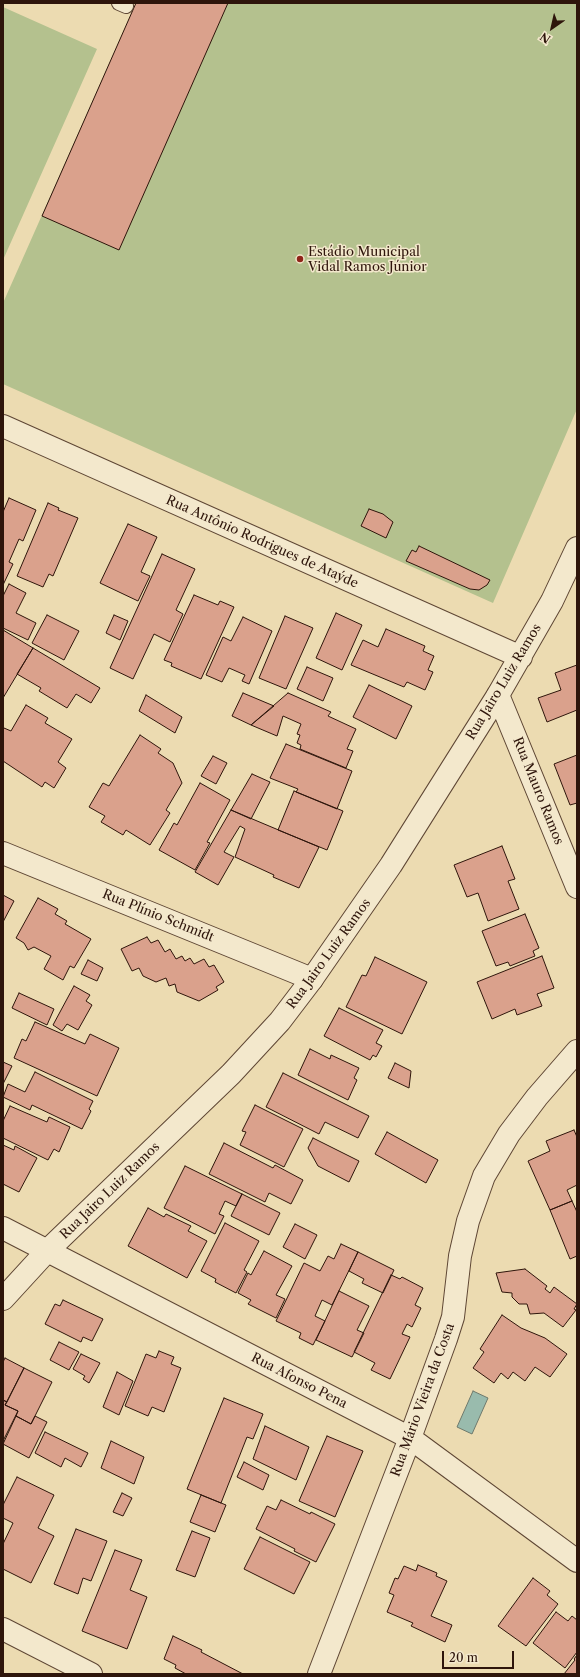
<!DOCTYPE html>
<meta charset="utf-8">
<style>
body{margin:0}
#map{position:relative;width:580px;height:1677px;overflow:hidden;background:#ecdbb1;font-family:"Libre Caslon Text",serif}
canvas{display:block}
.frame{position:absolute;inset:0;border:4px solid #2e150b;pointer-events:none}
.north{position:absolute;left:532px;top:8px;width:40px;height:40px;-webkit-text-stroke:3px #f3e8cc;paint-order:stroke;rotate:214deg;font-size:11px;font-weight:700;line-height:16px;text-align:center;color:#2e150b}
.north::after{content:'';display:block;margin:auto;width:14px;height:18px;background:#2e150b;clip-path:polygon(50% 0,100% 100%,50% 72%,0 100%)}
.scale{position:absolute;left:442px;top:1651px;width:72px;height:18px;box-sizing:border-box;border:2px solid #2e150b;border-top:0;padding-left:5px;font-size:12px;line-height:14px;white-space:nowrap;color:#2e150b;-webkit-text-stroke:3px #f3e8cc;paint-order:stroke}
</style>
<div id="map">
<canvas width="580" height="1677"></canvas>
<div class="frame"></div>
<div class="north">N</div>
<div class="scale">20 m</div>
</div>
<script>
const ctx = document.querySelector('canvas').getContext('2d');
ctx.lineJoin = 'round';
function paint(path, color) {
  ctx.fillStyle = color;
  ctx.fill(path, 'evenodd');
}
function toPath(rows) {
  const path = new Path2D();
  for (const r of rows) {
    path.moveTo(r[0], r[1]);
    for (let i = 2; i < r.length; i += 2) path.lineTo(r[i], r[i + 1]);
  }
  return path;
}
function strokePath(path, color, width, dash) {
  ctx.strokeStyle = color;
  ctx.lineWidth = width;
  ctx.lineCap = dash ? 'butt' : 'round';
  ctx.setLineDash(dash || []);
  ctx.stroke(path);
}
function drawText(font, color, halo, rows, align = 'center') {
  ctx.font = font + ' "Libre Caslon Text",serif';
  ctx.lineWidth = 3;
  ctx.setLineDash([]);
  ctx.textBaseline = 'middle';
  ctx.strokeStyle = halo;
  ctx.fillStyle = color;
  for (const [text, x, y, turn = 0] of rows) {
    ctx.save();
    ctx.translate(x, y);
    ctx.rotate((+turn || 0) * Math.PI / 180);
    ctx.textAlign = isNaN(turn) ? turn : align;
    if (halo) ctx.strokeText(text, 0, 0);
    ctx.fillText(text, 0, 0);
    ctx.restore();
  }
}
paint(toPath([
 [136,3,577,3,577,409,493,603,3,384,3,303],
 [3,7,97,49,3,260]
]), '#b4c18e');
const water = toPath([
 [473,1391,488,1398,472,1434,457,1427,473,1391]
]);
paint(water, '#99bbad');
strokePath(water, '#6e796c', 1);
const building = toPath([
 [136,3,228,3,119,250,42,216,136,3],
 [9,498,36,510,23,541,19,539,9,562,13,564,3,585,3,512,9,498],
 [48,503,59,508,58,510,78,518,53,576,49,574,43,587,17,576,48,503],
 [369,509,383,514,393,522,386,538,361,526,369,509],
 [128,524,157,537,141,572,150,576,138,601,100,583,128,524],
 [419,546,490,580,487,585,479,590,470,589,406,561,412,550,416,552,419,546],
 [162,554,195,569,176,610,183,614,170,642,154,634,133,679,110,668,162,554],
 [9,584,26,593,16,613,36,623,28,640,3,628,3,596,9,584],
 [194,595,218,605,220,601,234,607,201,679,171,666,172,663,164,660,194,595],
 [336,613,362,625,342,670,316,658,336,613],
 [47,615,79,631,64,660,32,643,47,615],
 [114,615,128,621,120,640,106,633,114,615],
 [285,616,313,628,286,689,259,678,285,616],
 [243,617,272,631,249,684,242,681,245,675,229,668,222,682,206,675,223,637,231,641,243,617],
 [386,629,425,646,423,651,434,656,428,670,433,672,425,690,407,682,404,687,351,665,363,640,378,647,386,629],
 [3,630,33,648,3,698,3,630],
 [33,648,100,688,91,703,76,694,67,708,39,691,41,688,17,674,33,648],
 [577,665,577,710,547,722,538,698,561,690,555,673,577,665],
 [307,667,333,678,323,701,297,689,307,667],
 [369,685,412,706,396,739,353,717,369,685],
 [243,693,274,706,251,725,232,716,243,693],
 [288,693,331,712,328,716,356,729,347,749,353,751,346,768,300,749,301,745,297,743,300,735,297,734,301,724,283,716,277,736,251,725,288,693],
 [146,695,182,717,175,733,139,711,146,695],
 [26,705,48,718,45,723,72,739,58,762,66,768,54,788,45,782,42,787,3,761,3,730,4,728,11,731,26,705],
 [140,735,161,749,158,753,173,763,182,783,166,810,170,813,150,845,126,830,123,835,101,822,105,816,89,807,103,783,109,786,140,735],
 [286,744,352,771,337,809,296,792,298,789,270,778,286,744],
 [577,755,577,803,570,805,554,764,577,755],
 [213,756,227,763,216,784,201,776,213,756],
 [252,774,270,782,251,819,231,810,252,774],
 [200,783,230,800,207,842,210,843,195,870,159,850,174,823,177,825,200,783],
 [294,791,343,811,327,850,278,830,294,791],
 [231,810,319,847,299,888,273,877,274,875,235,857,245,829,240,826,224,852,234,857,218,885,195,872,231,810],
 [502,846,515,879,508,881,519,909,488,921,478,893,467,897,454,865,502,846],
 [3,895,14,901,3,922,3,895],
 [38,898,58,909,55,914,67,921,65,924,91,939,74,968,70,966,63,980,44,969,51,956,34,947,28,950,24,943,16,938,38,898],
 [525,914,539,948,533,951,535,956,510,966,508,962,496,966,482,931,525,914],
 [147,937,151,943,158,940,165,952,170,949,176,959,182,956,185,961,190,958,194,964,204,959,209,967,214,965,224,982,216,987,218,990,199,1001,177,992,175,984,169,986,166,978,156,982,143,976,139,968,132,971,121,949,147,937],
 [542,956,554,988,537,994,542,1006,517,1015,515,1009,492,1019,477,982,542,956],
 [375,957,427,982,402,1034,346,1007,362,975,366,976,375,957],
 [88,960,103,968,97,981,81,974,88,960],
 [74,986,90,995,86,1001,92,1005,78,1030,67,1024,62,1031,53,1025,74,986],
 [19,993,54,1009,47,1025,12,1008,19,993],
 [339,1008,383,1030,376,1043,382,1046,376,1057,373,1055,370,1060,324,1036,339,1008],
 [35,1022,85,1044,90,1034,119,1048,97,1096,14,1058,22,1039,26,1041,35,1022],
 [310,1049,330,1059,331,1055,359,1068,354,1078,357,1080,348,1100,298,1075,310,1049],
 [3,1062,12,1066,3,1084,3,1062],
 [395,1063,411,1071,409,1088,388,1078,395,1063],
 [35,1072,93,1101,89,1109,91,1111,82,1129,32,1105,30,1110,3,1097,8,1084,25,1092,35,1072],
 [283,1073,369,1116,358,1138,325,1122,319,1134,266,1107,283,1073],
 [255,1105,303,1129,284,1167,240,1145,246,1132,242,1131,255,1105],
 [10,1106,47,1122,49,1117,70,1127,59,1152,54,1149,48,1160,3,1138,3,1121,10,1106],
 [574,1130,577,1137,577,1185,567,1190,572,1201,550,1210,528,1161,550,1151,546,1141,574,1130],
 [387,1132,438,1160,426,1183,375,1154,387,1132],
 [313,1138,359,1161,349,1182,318,1166,308,1148,313,1138],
 [224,1143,273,1168,275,1165,303,1180,291,1204,269,1193,265,1202,209,1174,224,1143],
 [3,1145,14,1150,15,1146,37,1158,19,1192,3,1184,3,1145],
 [185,1166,242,1194,236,1206,225,1201,219,1214,224,1216,215,1234,164,1208,185,1166],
 [242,1194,280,1213,269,1235,231,1216,242,1194],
 [572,1201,577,1212,577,1256,570,1259,550,1210,572,1201],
 [148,1208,164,1217,166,1214,191,1226,188,1231,207,1241,187,1278,128,1246,148,1208],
 [225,1223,259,1241,244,1270,247,1272,236,1293,215,1282,216,1279,201,1271,225,1223],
 [295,1224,317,1235,305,1259,283,1247,295,1224],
 [341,1244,358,1252,332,1305,322,1300,315,1316,325,1321,313,1345,299,1338,301,1333,276,1321,304,1263,320,1271,328,1256,334,1259,341,1244],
 [264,1251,292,1266,276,1295,285,1299,276,1318,248,1304,251,1300,238,1293,248,1273,251,1275,264,1251],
 [358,1252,394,1270,383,1293,362,1283,364,1279,349,1271,358,1252],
 [525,1269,547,1286,545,1289,550,1293,554,1287,577,1304,574,1309,576,1310,563,1327,544,1313,530,1314,527,1304,519,1304,512,1297,512,1293,502,1292,496,1273,525,1269],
 [391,1275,400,1279,402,1277,423,1288,415,1305,421,1308,412,1327,407,1324,402,1334,410,1337,390,1379,371,1370,375,1363,354,1352,391,1275],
 [339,1291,369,1306,357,1330,364,1333,352,1357,316,1340,339,1291],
 [63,1300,103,1319,92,1341,83,1337,81,1342,45,1324,55,1304,60,1306,63,1300],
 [502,1315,521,1328,545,1338,567,1354,550,1377,535,1367,525,1381,513,1372,508,1379,501,1373,494,1383,473,1368,484,1352,480,1349,502,1315],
 [59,1342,79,1352,69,1370,50,1360,59,1342],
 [159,1351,174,1357,171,1364,181,1368,164,1412,152,1407,148,1416,125,1406,146,1354,156,1358,159,1351],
 [81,1354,100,1363,89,1383,83,1379,85,1376,73,1369,81,1354],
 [5,1358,24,1368,7,1402,3,1400,3,1362,5,1358],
 [24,1368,52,1382,31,1424,16,1416,18,1411,5,1405,24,1368],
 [117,1372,133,1381,119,1415,103,1407,117,1372],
 [224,1398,263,1414,253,1439,247,1437,221,1503,187,1489,224,1398],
 [3,1400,7,1402,5,1405,18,1411,3,1441,3,1400],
 [16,1416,31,1424,35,1416,47,1422,29,1458,3,1444,16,1416],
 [265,1426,309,1447,296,1480,253,1459,265,1426],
 [45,1432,88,1453,81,1467,65,1458,61,1467,35,1453,45,1432],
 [327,1436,363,1451,335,1517,299,1501,327,1436],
 [111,1441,144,1457,134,1484,101,1468,111,1441],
 [244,1462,269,1475,263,1490,237,1477,244,1462],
 [17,1477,54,1495,38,1528,54,1536,31,1583,3,1569,3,1544,13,1523,3,1518,3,1505,17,1477],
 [122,1493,132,1498,123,1516,113,1512,122,1493],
 [201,1495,226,1505,215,1532,190,1522,201,1495],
 [281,1500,310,1514,311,1512,335,1524,316,1562,294,1551,295,1549,256,1529,267,1506,276,1510,281,1500],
 [76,1529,107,1541,91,1581,83,1578,78,1594,54,1584,76,1529],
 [192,1531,210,1538,195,1577,176,1570,192,1531],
 [260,1537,310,1562,294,1594,244,1569,260,1537],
 [115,1550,142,1560,130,1590,147,1597,127,1649,82,1631,115,1550],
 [418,1565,437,1573,436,1576,447,1581,431,1616,452,1625,445,1642,411,1626,413,1623,387,1612,394,1595,389,1593,395,1578,398,1579,404,1566,416,1571,418,1565],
 [533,1578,550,1591,547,1595,558,1604,526,1646,498,1626,533,1578],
 [556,1612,568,1621,572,1616,577,1620,577,1652,565,1668,533,1643,556,1612],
 [173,1636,202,1650,201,1652,243,1674,186,1674,175,1668,176,1665,164,1659,173,1636],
 [577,1655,577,1674,564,1674,575,1660,574,1659,577,1655]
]);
paint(building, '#daa18c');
strokePath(building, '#2e150b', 1);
const service = toPath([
 [119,3,126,6]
]);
const minor = toPath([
 [498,695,577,887],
 [3,853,312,979],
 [3,1228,410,1438,577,1561],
 [3,1629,91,1674],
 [319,1674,410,1438,446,1339,453,1317,460,1256,468,1221,484,1176,509,1134,537,1097,577,1051]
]);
const tertiary = toPath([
 [3,426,521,657],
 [3,1299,47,1251,231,1074,280,1021,312,979,391,865,498,695,552,601,577,548]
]);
strokePath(service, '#5e4634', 16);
strokePath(minor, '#5e4634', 24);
strokePath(tertiary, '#5e4634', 24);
strokePath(service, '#f3e8cc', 14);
strokePath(minor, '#f3e8cc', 22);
strokePath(tertiary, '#f3e8cc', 22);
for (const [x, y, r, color] of [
 [300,259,4,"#8f2418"]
]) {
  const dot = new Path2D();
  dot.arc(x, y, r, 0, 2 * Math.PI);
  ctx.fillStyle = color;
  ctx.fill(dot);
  strokePath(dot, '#f3e8cc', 1.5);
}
drawText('13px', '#2e150b', '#f3e8cc', [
 ["Estádio Municipal",308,252],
 ["Vidal Ramos Júnior",308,267]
], 'left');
drawText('13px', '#2e150b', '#f3e8cc', [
 ["Rua Antônio Rodrigues de Ataýde",262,542,24],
 ["Rua Jairo Luiz Ramos",504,682,-59],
 ["Rua Mauro Ramos",538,791,68],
 ["Rua Plínio Schmidt",158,916,22],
 ["Rua Jairo Luiz Ramos",329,954,-54],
 ["Rua Jairo Luiz Ramos",110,1191,-44],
 ["Rua Afonso Pena",299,1381,27],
 ["Rua Mário Vieira da Costa",423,1400,-70]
]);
</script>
